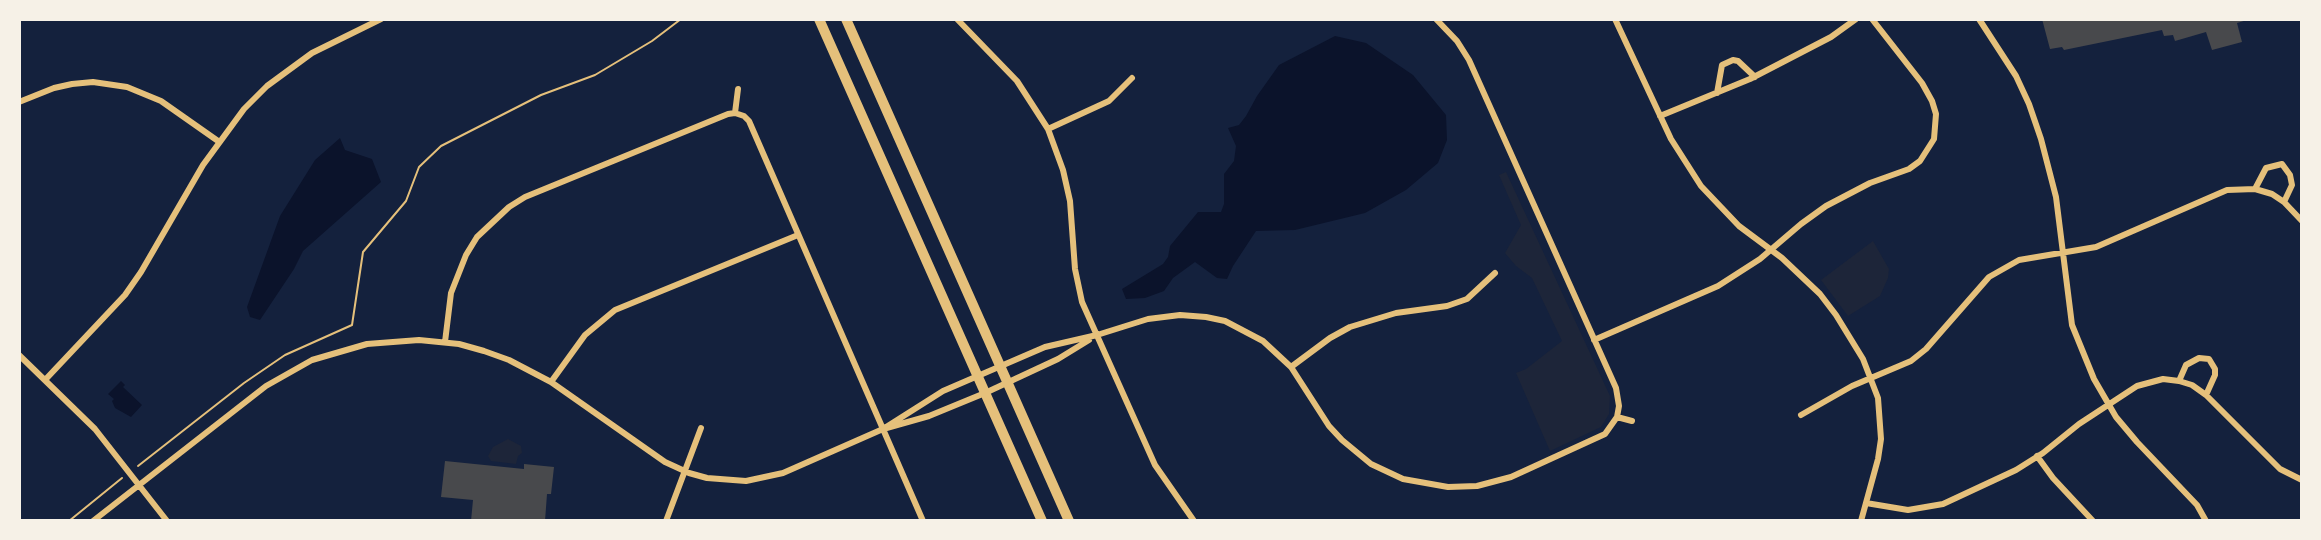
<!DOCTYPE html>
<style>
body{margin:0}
#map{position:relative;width:2321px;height:540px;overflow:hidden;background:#14213d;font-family:"PT Sans",sans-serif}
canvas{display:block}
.frame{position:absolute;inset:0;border:21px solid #f6f1e7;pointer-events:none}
</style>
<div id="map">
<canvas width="2321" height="540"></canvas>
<div class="frame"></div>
</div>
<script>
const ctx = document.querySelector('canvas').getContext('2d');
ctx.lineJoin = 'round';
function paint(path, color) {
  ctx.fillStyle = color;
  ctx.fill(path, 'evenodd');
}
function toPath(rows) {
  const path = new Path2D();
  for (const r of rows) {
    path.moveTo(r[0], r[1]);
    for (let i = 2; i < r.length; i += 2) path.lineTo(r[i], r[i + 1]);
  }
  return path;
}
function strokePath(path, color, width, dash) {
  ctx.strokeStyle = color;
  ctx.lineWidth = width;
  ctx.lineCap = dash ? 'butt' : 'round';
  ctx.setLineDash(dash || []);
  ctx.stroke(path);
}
paint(toPath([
 [1506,172,1610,396,1609,414,1601,427,1550,451,1516,373,1526,369,1562,341,1532,278,1516,266,1505,253,1521,225,1499,175],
 [1873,241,1889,269,1888,278,1880,296,1848,316,1821,280],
 [508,439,521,446,522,453,518,456,516,464,491,461,488,456,493,447]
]), '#1d2539');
paint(toPath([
 [1335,36,1366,43,1413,75,1446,115,1447,140,1438,163,1406,190,1365,213,1295,230,1256,231,1233,266,1227,279,1217,278,1195,262,1173,278,1164,291,1145,298,1126,299,1122,289,1163,264,1168,257,1170,246,1198,212,1221,212,1224,204,1224,174,1234,161,1236,146,1228,128,1239,125,1246,116,1257,96,1279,65],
 [340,138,345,150,372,159,381,182,303,251,294,269,260,320,250,317,247,307,280,216,315,160],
 [121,381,125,385,123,387,142,405,131,417,115,408,112,401,114,399,108,394]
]), '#0b132b');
paint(toPath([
 [2042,19,2247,19,2247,20,2237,23,2242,42,2212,50,2206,32,2175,41,2173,35,2164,36,2162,30,2064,50,2062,47,2050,49],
 [445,461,524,469,524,464,554,467,551,494,547,494,545,521,471,521,473,500,441,497]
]), '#48494c');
strokePath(toPath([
 [138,466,244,383,285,355,352,325,363,252,406,201,419,167,441,146,541,95,595,75,652,41,681,19],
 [69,521,122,478]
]), '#e5c07b', 2);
strokePath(toPath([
 [957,19,1017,81,1048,129,1063,170,1070,201,1075,269,1082,302,1155,465,1194,521],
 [1615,19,1671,139,1701,186,1739,226,1782,258,1820,294,1836,315,1863,359,1878,398,1881,439,1878,459,1861,521],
 [1979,19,2016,76,2029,104,2041,139,2056,197,2072,325,2094,379,2116,417,2137,442,2197,505,2206,521],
 [1717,93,1722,65,1733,60,1738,61,1755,77],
 [19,102,54,88,72,84,93,82,127,87,161,101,218,141],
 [735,113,744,116,749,121,923,521],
 [735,113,738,89],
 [1660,116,1750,79,1831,37,1856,19],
 [1048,129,1109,101,1132,78],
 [2255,189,2266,168,2282,164,2290,175,2292,185,2284,202],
 [1594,340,1718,286,1760,259,1801,224,1826,206,1870,183,1909,169,1920,161,1934,139,1936,114,1932,101,1922,83,1872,19],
 [445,342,451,293,466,255,477,237,509,207,525,197,728,114,735,113],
 [19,355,95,429,167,521],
 [1291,367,1330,338,1350,327,1396,313,1447,306,1467,299,1495,273],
 [45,380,125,295,141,272,203,165,244,109,267,86,312,53,381,19],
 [2179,381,2186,365,2199,358,2209,359,2215,369,2215,375,2206,395],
 [551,382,585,335,615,310,798,235],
 [1801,415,1852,386,1911,361,1926,349,1989,277,2019,260,2096,247,2227,190,2255,189,2272,194,2284,202,2302,221],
 [1617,417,1632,421],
 [883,429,943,391,1045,347,1097,335,1148,319,1180,315,1206,317,1225,321,1263,341,1291,367,1329,426,1342,440,1371,464,1403,479,1448,487,1477,486,1511,477,1605,434,1617,417,1619,406,1616,388,1469,60,1457,41,1436,19],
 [2037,456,2053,478,2093,521],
 [1866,503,1908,510,1943,504,2016,470,2043,453,2079,424,2137,386,2163,379,2179,381,2192,385,2206,395,2280,469,2302,480],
 [93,521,266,386,312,360,367,344,419,340,459,344,484,351,509,360,551,382,665,462,689,473,707,478,746,481,783,473,883,429,929,416,985,393,1058,359,1089,340],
 [666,521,701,428]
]), '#e5c07b', 6);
strokePath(toPath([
 [819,19,1042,521],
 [846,19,1069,521]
]), '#e5c07b', 10);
</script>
